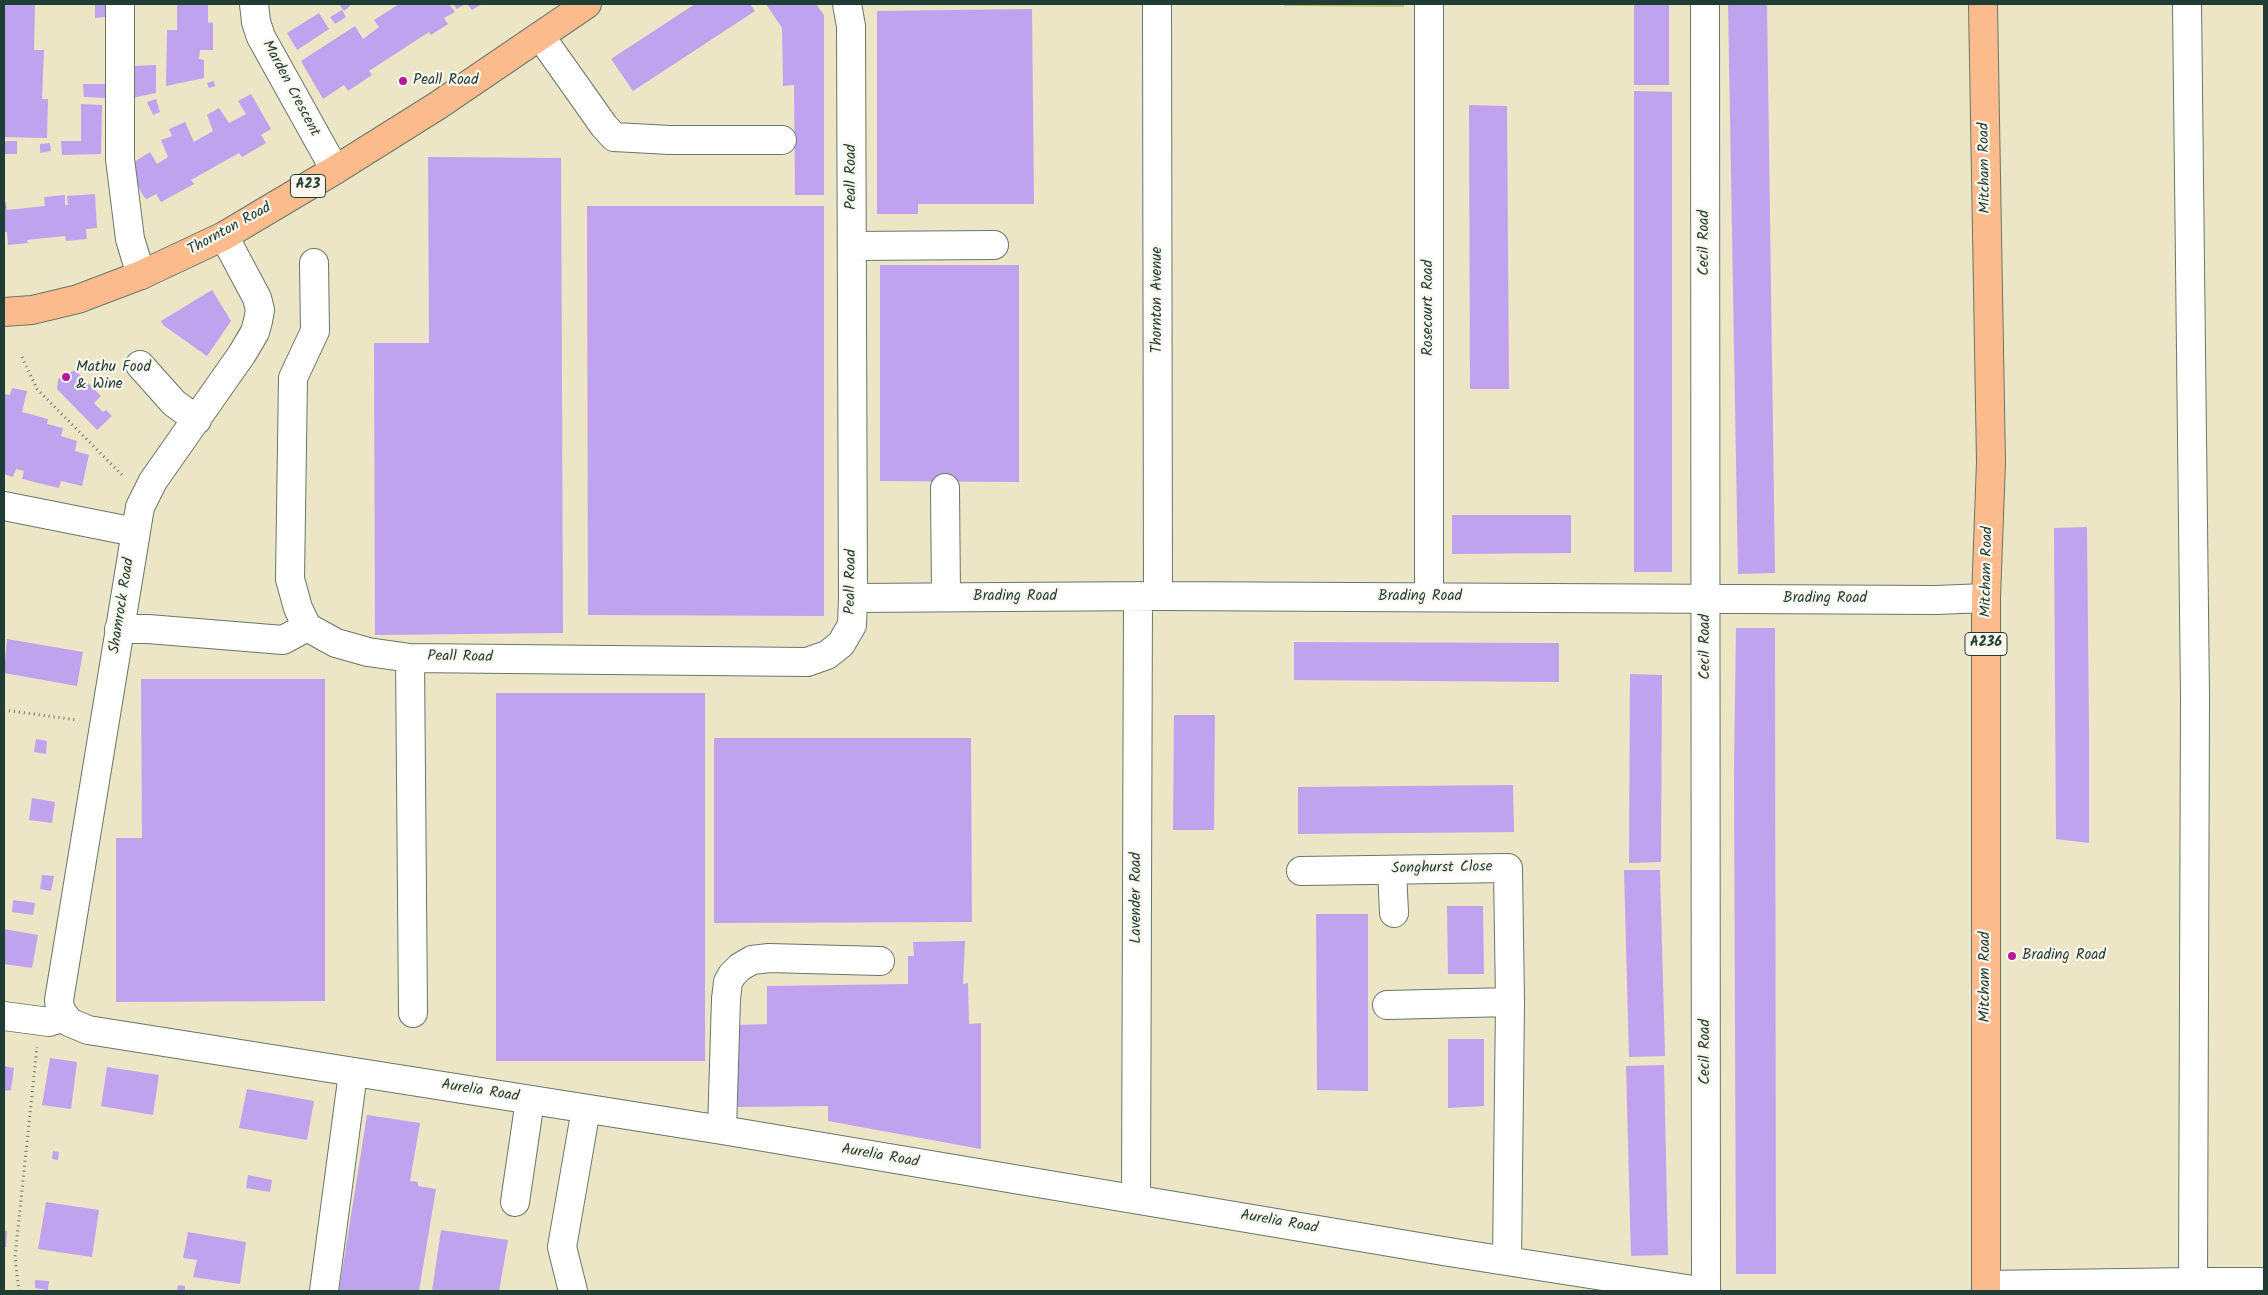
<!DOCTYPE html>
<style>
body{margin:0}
#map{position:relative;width:2268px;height:1295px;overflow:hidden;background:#ece5c6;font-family:Kalam,sans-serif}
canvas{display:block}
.frame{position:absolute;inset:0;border:5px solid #1f3d34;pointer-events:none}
</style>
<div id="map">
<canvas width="2268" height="1295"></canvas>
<div class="frame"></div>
</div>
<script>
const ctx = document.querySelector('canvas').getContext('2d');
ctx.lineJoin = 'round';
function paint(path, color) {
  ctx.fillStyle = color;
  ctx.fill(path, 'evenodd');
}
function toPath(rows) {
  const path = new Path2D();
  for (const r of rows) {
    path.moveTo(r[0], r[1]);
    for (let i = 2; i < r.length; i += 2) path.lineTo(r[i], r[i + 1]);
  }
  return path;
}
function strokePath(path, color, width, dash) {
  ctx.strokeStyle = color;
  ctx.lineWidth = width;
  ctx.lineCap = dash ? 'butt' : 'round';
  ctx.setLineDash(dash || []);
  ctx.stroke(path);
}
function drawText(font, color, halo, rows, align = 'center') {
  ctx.font = font + ' Kalam,sans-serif';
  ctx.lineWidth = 4.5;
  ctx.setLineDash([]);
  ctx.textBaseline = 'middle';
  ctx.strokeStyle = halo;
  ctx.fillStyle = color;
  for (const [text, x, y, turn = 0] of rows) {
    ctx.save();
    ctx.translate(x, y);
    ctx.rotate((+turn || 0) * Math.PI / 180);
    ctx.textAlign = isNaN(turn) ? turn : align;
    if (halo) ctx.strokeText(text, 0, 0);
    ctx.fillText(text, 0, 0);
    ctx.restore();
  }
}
paint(toPath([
 [1284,4,1404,4,1404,7,1284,6]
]), '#bdce71');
paint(toPath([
 [4,4,35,4,34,50,44,50,42,99,48,99,47,138,4,137],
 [177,4,208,4,208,22,213,23,213,50,200,50,199,59,204,60,204,78,166,86,167,30,177,30],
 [339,4,349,4,350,6,344,11],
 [399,4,449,4,455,12,444,18,448,24,431,35,429,32,369,71,372,75,348,91,344,85,323,99,301,61,355,26,363,39,379,27,374,20],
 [453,4,465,4,457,9],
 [467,4,482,4,472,10],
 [695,4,750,4,755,11,633,91,611,59],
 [766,4,816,4,824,15,824,195,795,195,794,85,783,86,782,28],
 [1634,4,1669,4,1669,85,1634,85],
 [1728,4,1767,4,1775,573,1738,574],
 [95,5,106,5,106,17,95,18],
 [1032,9,1034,204,918,204,918,214,877,214,877,11],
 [342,10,346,17,335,24,330,17],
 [319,13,329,29,297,50,287,33],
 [156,65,156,93,132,98,132,66],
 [214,81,215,86,209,88,207,83],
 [83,84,108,84,107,98,84,97],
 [1634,91,1672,92,1672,572,1634,572],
 [251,94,271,129,261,135,266,143,242,157,239,153,191,180,194,184,161,202,156,194,147,199,144,197,133,178,132,163,150,152,157,164,168,157,161,140,172,136,169,129,185,122,194,142,213,131,207,115,219,108,229,123,246,114,238,101],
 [156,99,160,112,153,115,147,102],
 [81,104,102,105,101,154,62,155,61,141,81,141],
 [1469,105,1507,106,1509,389,1470,389],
 [4,141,17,141,17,154,4,154],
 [50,143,51,151,40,153,40,144],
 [428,157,561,158,563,633,375,635,374,343,429,343],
 [95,194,97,228,86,229,87,239,66,241,65,236,27,240,28,243,8,245,7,232,4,232,4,203,6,202,7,210,45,206,44,197,65,195,65,205,68,205,67,196],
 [587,206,824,206,824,616,588,615],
 [880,265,1019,265,1019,482,880,481],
 [212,290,231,321,207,356,163,325,161,321],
 [75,370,101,396,94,403,103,412,106,410,112,416,97,430,57,389,58,379],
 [12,388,27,391,22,412,48,419,47,424,63,428,61,436,77,441,75,451,89,455,82,486,61,481,59,488,22,479,24,471,16,469,13,477,4,474,4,394,10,395],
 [1452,515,1571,515,1571,553,1452,554],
 [2087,527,2089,730,2089,843,2056,839,2054,528],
 [1736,628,1775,628,1776,1274,1736,1274,1734,771],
 [7,639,83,652,77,686,4,673],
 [1294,642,1559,643,1559,682,1294,680],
 [1630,674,1662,675,1661,862,1629,863],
 [141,679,325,679,325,1001,116,1002,116,838,142,838],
 [496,693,705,693,705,1061,496,1061],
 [1174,715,1215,715,1214,830,1173,830],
 [714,738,971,738,972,922,714,923],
 [36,739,47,741,46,754,34,752],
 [1513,785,1514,832,1298,834,1298,787],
 [32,798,55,802,52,823,29,820],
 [1624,870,1660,870,1665,1056,1629,1057],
 [42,875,54,876,51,891,40,889],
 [13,900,35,903,33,915,12,912],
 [1447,906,1483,906,1484,974,1448,974],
 [1316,914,1368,914,1368,1091,1317,1090],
 [4,929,38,935,32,968,4,964],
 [965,941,963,984,968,983,969,1024,981,1023,981,1149,828,1121,828,1106,738,1107,736,1025,767,1024,767,986,908,984,908,956,914,956,913,942],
 [1448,1039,1484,1039,1484,1106,1448,1108],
 [50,1058,77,1062,71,1109,42,1105],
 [1664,1065,1668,1255,1631,1256,1626,1066],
 [4,1066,14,1068,11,1090,4,1091],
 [107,1067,159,1075,153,1115,101,1106],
 [247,1089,314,1101,307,1140,239,1128],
 [367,1115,420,1123,410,1181,418,1182,418,1186,436,1189,419,1291,339,1291],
 [53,1151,59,1152,58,1160,52,1159],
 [248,1175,272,1180,270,1192,246,1188],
 [46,1202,99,1210,92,1257,38,1249],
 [441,1230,508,1240,499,1291,432,1291],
 [4,1231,7,1231,6,1247,4,1247],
 [188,1232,246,1242,240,1284,193,1277,197,1260,183,1258],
 [35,1280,49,1281,48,1290,35,1288],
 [178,1285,185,1286,185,1291,177,1291]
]), '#bfa3ee');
const minor = toPath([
 [120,4,120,159,130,239,141,275],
 [254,4,256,22,261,37,335,170],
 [1157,4,1158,596],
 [1705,4,1706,1291],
 [541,37,604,126,614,137,670,140,782,140],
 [224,236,257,298,260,310,258,321,255,332,242,354,153,481,140,507,59,1000,60,1009,69,1022,88,1030,722,1130,1449,1252,1699,1291],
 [852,246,994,245],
 [140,365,174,403,197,420],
 [945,488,946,597],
 [4,506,135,532],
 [1429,597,1429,4],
 [853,598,1158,596,1936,600,1986,598],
 [307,627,336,643,368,652,410,658,807,662,827,655,841,644,852,625,853,598,851,26,847,4],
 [307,627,298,608,290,579,293,378,315,331,314,263],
 [119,629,148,629,283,640,307,627],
 [410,658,413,1013],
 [1392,870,1394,913],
 [1301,871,1508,868,1510,1002,1507,1261],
 [1387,1005,1510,1002],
 [4,1016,49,1022,64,1017],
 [722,1130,726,999,728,982,732,975,740,967,752,960,769,958,880,961],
 [1136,1199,1138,596],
 [515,1202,530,1100],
 [2193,1282,2264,1282],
 [1986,1285,2193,1282,2195,696,2187,4],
 [324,1291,353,1073],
 [573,1291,562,1247,586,1109]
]);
const major = toPath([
 [1983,4,1991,462,1986,598,1986,1291]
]);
const highway = toPath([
 [4,312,32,310,78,299,141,275,224,236,335,170,437,106,587,4]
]);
strokePath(minor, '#677867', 30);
strokePath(major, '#677867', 30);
strokePath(highway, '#677867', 30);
strokePath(toPath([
 [22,357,37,389,124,477],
 [4,710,77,720],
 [19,1291,15,1257,37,1047]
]), '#677867', 3, [1, 4]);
strokePath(minor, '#fff', 28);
strokePath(major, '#fbbb8c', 28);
strokePath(highway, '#fbbb8c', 28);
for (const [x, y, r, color] of [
 [403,81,5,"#b5179e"],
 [66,377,5,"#b5179e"],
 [2012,956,5,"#b5179e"]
]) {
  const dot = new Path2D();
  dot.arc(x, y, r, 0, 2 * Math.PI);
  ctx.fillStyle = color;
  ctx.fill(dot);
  strokePath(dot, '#fbf7ec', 2);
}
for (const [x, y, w] of [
 [308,186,35],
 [1986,644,42]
]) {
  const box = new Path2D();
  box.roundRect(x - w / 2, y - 11.5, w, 23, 4);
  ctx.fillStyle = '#fbf7ec';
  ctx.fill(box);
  strokePath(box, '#1f3d34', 1);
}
drawText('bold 14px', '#1f3d34', null, [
 ["A23",308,186],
 ["A236",1986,644]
]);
drawText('15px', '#1f3d34', '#fbf7ec', [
 ["Peall Road",413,81],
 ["Mathu Food",76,368],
 ["& Wine",76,385],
 ["Brading Road",2022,956]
], 'left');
drawText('15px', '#1f3d34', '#fbf7ec', [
 ["Marden Crescent",290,89,62],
 ["Mitcham Road",1986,168,-91],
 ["Peall Road",852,177,-90],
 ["Thornton Road",230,230,-29],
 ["Cecil Road",1705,243,-90],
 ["Thornton Avenue",1158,300,-90],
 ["Rosecourt Road",1429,308,-90],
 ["Mitcham Road",1988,572,-89],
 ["Peall Road",852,582,-89],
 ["Brading Road",1015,597],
 ["Brading Road",1420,597],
 ["Brading Road",1825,599],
 ["Shamrock Road",123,606,-81],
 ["Cecil Road",1706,647,-90],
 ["Peall Road",460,658,1],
 ["Songhurst Close",1442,869,-1],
 ["Lavender Road",1137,898,-90],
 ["Mitcham Road",1986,977,-90],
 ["Cecil Road",1706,1052,-90],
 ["Aurelia Road",480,1092,9],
 ["Aurelia Road",880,1157,10],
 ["Aurelia Road",1279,1223,10]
]);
</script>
